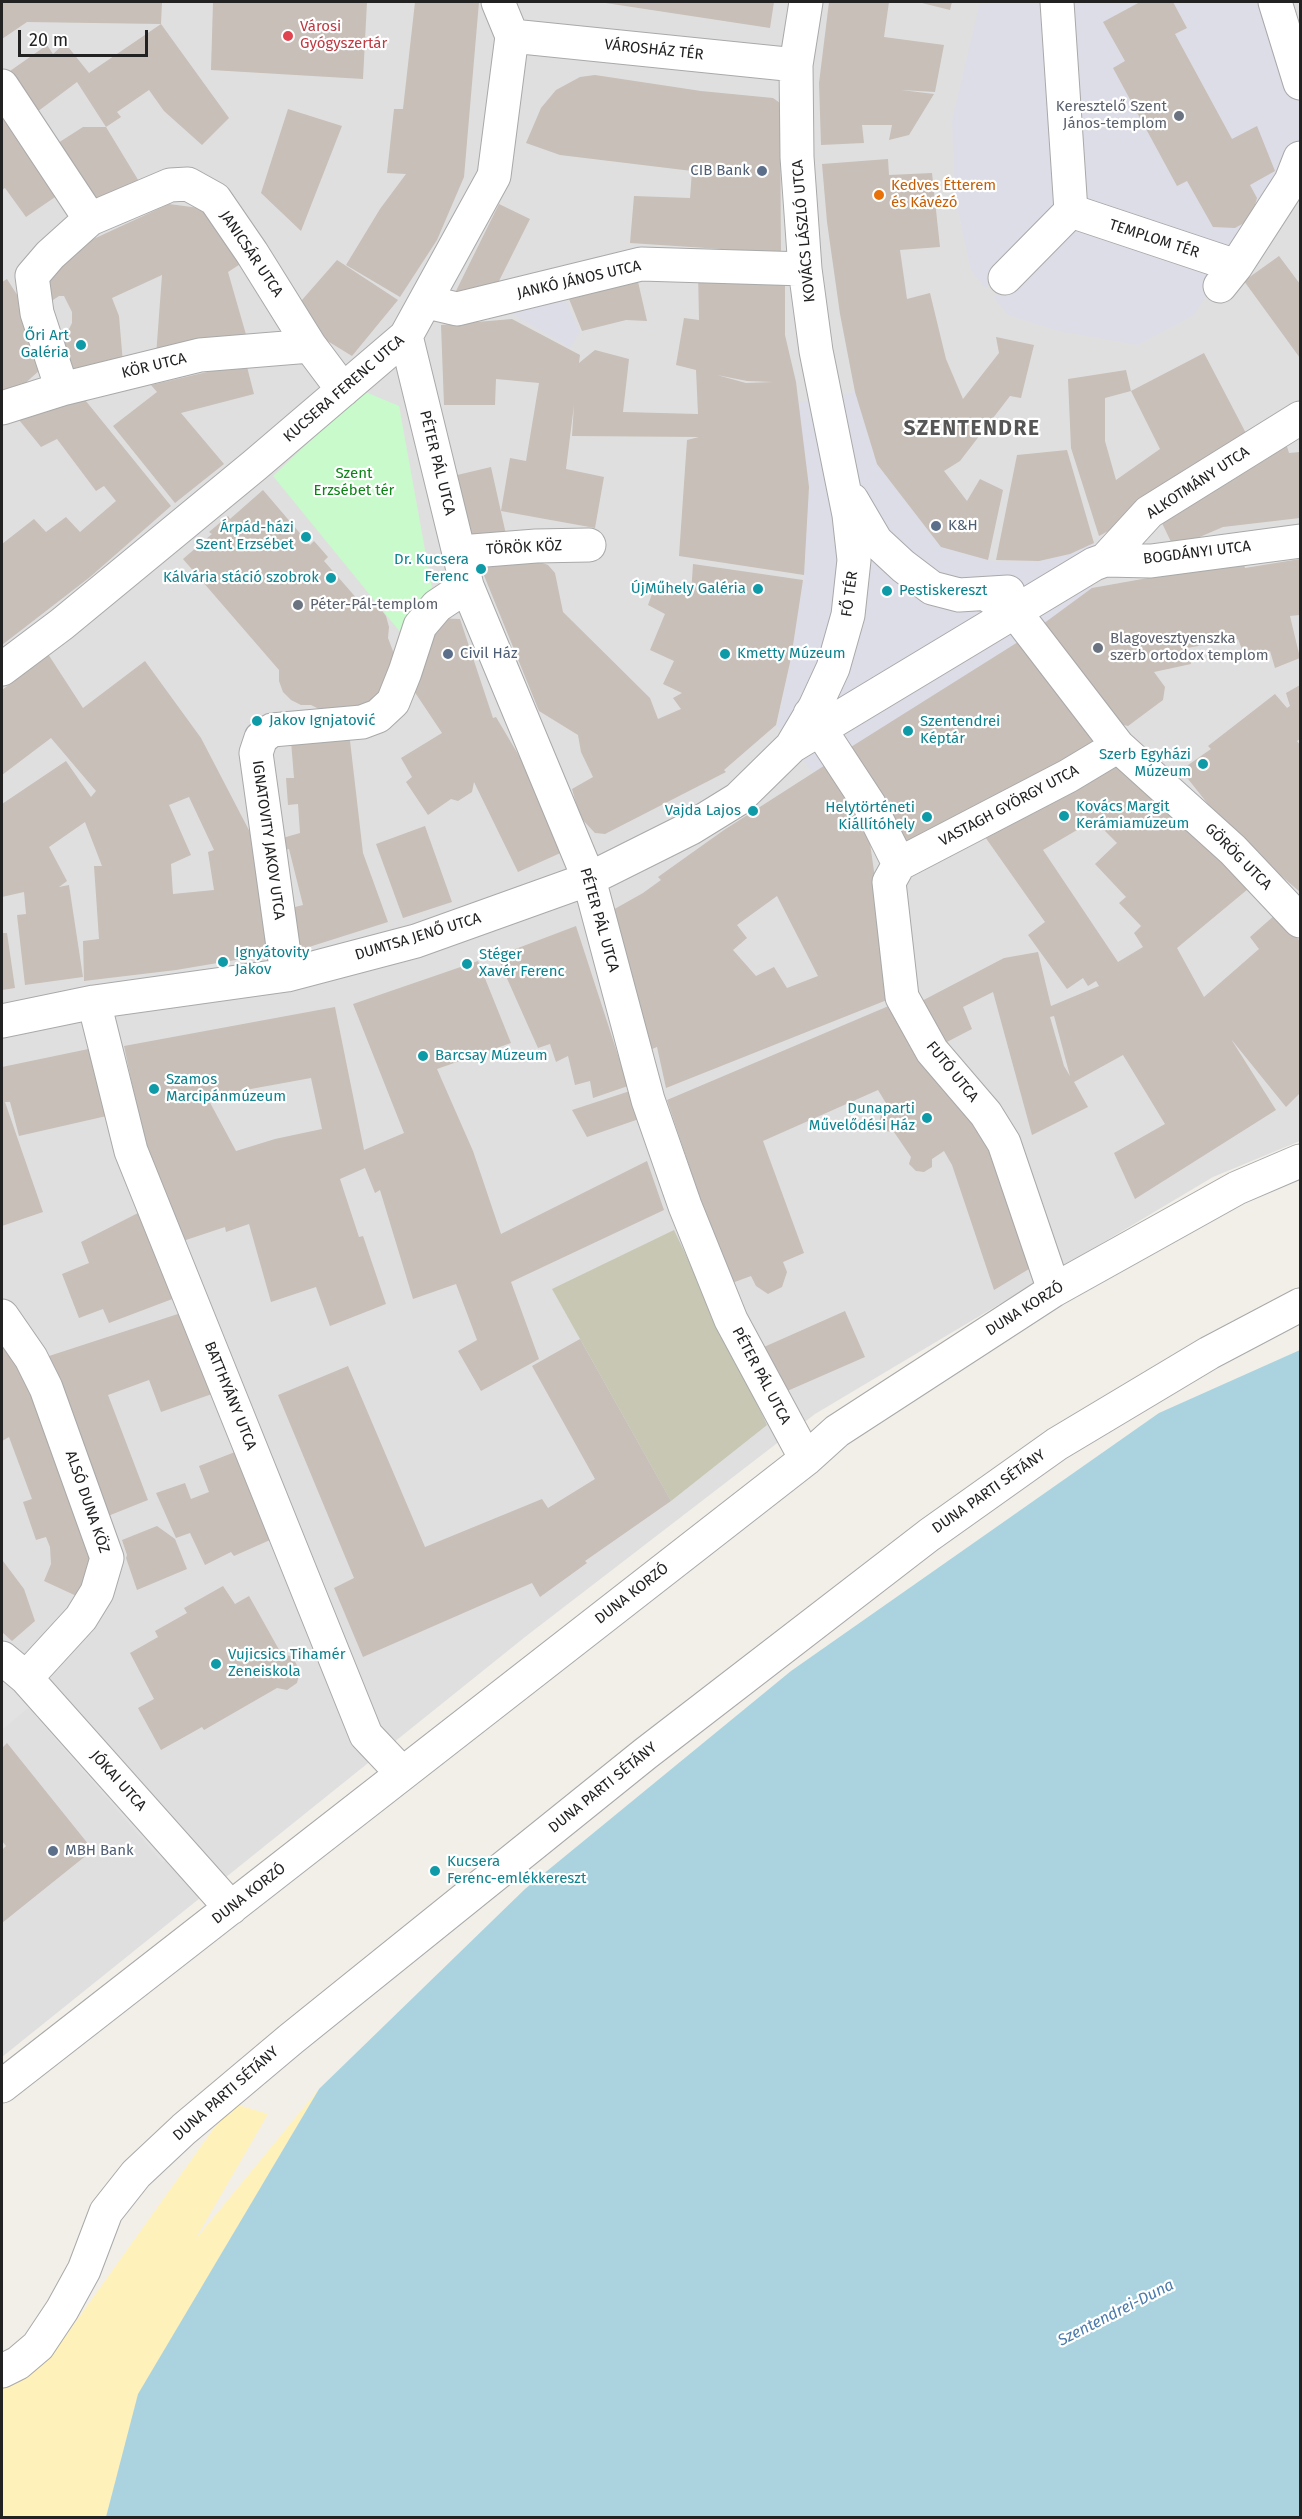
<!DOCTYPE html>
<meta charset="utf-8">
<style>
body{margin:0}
#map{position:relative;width:1302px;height:2519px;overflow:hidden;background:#f2efe9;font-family:"Fira Sans",sans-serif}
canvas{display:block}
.frame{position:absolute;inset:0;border:3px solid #222;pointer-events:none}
.scale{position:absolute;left:18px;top:30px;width:130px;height:27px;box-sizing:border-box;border:3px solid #222;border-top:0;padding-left:8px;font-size:18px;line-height:21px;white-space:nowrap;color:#222;-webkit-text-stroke:4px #fff;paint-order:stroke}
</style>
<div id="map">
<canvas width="1302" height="2519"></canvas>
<div class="frame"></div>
<div class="scale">20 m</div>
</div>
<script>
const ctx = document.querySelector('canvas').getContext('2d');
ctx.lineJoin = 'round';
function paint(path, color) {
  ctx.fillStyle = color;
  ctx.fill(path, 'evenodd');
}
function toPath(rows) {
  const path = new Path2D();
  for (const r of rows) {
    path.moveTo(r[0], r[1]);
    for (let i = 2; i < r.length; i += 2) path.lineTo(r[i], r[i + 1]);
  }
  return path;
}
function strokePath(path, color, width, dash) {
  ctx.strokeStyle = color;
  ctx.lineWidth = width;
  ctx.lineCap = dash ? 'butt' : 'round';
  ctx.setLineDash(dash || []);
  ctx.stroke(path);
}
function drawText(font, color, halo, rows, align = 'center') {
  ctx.font = font + ' "Fira Sans",sans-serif';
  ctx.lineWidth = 4.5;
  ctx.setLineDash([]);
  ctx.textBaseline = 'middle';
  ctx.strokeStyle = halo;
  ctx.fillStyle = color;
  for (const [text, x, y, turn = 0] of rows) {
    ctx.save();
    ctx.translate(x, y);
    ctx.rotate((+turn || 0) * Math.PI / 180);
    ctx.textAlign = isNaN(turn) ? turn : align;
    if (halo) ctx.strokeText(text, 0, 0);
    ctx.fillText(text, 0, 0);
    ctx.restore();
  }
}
paint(toPath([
 [2,2,1300,2,1300,1141,1213,1177,815,1414,525,1637,2,2057]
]), '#e0dfdf');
paint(toPath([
 [674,1230,767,1425,671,1501,552,1289]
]), '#c7c7b4');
paint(toPath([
 [319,2089,139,2394,106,2517,2,2518,2,2381,52,2355,232,2103,268,2114,195,2240]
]), '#fff1ba');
paint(toPath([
 [363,391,399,406,433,594,405,638,273,476]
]), '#c8facc');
paint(toPath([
 [2,1665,174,1852,163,1863,28,1708,2,1730]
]), '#e2e2e2');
paint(toPath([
 [980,2,1140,2,1103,22,1125,61,1113,68,1177,186,1187,181,1213,227,1235,228,1251,219,1257,198,1250,185,1232,139,1175,34,1187,27,1173,2,1291,2,1300,35,1300,186,1214,283,1194,315,1138,345,1058,331,1008,315,994,297,1010,285,1001,274,985,288,971,270,955,197,952,120],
 [565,299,580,332,570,348,511,313],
 [855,392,877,464,941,547,992,561,1039,561,1070,554,1094,543,1092,589,1018,642,813,773,777,725,791,658,804,576,809,487,797,402]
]), '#dddde8');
paint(toPath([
 [1300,1350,1300,2517,106,2517,138,2394,319,2089,525,1889,791,1671,1159,1413]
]), '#aad3df');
paint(toPath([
 [2,2,162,2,161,24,27,22,2,39],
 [213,2,367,2,363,79,211,70],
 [415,2,479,2,464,177,437,240,400,297,346,265,380,209,406,174,387,173,394,109,403,109],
 [599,2,774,2,770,28],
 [829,2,889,2,884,37,944,45,935,92,901,90,934,94,909,135,889,140,892,125,862,125,864,143,821,145,819,83],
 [918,2,952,2,950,10],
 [1140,2,1173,2,1187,28,1175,34,1232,139,1257,126,1275,171,1250,185,1257,198,1251,219,1235,228,1213,227,1187,181,1177,186,1113,68,1125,61,1103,22],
 [161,24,229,118,202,145,164,111,149,90,117,112,121,117,106,127,143,188,100,205,58,143,83,127,106,127,77,82,37,112,10,71,47,45,53,54,65,43,89,73],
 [595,75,701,91,773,98,780,103,781,253,630,243,634,196,690,198,692,171,560,155,526,143,541,108,556,90,580,77],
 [288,109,342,126,301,231,261,193],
 [2,112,58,195,26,217,5,188,2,190],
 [888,159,889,175,932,173,940,247,900,250,907,299,930,293,946,359,963,399,999,353,996,337,1034,345,1021,398,1010,396,960,461,944,471,967,501,980,479,1003,490,988,560,941,547,877,464,855,392,840,314,827,222,822,164],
 [169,204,207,209,245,261,228,272,247,338,156,356,162,275,112,298,119,316,123,363,67,375,52,333,67,333,72,323,72,312,64,296,59,296,50,302,49,266,87,242],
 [499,204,530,219,497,285,455,293],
 [1279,256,1300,284,1300,358,1244,281],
 [337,260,398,300,352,356,321,337,295,308],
 [698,271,785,281,785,335,796,382,809,487,804,575,679,556,687,440,699,437,572,436,574,405,566,469,604,477,595,528,501,511,510,458,526,461,539,383,496,379,495,405,444,405,441,325,512,319,580,355,579,363,595,350,629,359,623,412,698,414,696,370,676,365,684,318,699,320],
 [717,375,747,381,773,382,746,383],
 [636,273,647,321,626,320,582,331,569,299],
 [7,279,21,301,41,369,22,386,2,394,2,282],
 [1204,353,1249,439,1129,520,1099,536,1071,448,1068,379,1126,370,1131,391,1105,398,1105,441,1116,480,1160,449,1131,391],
 [246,363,254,394,181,413,224,464,175,503,113,426,157,392,151,385],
 [81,395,171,506,90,577,2,645,2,544,34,519,46,532,66,517,80,532,116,501,104,486,96,491,57,439,41,447,15,415],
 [1284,437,1289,453,1300,452,1300,518,1223,527,1174,548,1161,521],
 [1067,450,1094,543,1070,554,1039,561,996,560,1017,455],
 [491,467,507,539,479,539,463,528,453,476],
 [263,490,310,545,314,541,328,557,324,561,359,601,369,602,379,607,386,616,389,627,388,638,396,659,385,701,331,715,311,705,301,705,291,700,283,692,279,681,279,670,183,559,212,534,209,532,228,516,230,519],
 [528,558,548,565,555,573,563,612,650,698,658,719,681,709,673,698,682,693,663,684,674,661,650,650,665,614,648,605,656,583,676,589,676,593,691,595,693,564,803,580,791,658,776,725,724,770,726,772,605,834,595,833,580,817,572,789,593,777,581,752,578,735,539,711,479,563],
 [1300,559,1300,615,1290,616,1300,658,1275,668,1270,651,1245,657,1238,639,1187,648,1191,664,1154,672,1165,687,1163,700,1128,726,1115,723,1043,624,1092,588,1243,561,1245,568],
 [434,618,460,619,493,718,496,717,541,793,565,851,518,872,474,782,472,792,458,801,451,799,428,815,406,782,412,777,401,758,442,733,408,682],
 [1018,642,1098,743,903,844,843,752],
 [48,654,83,708,145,661,201,738,253,838,271,954,176,970,84,981,83,941,99,939,94,866,102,866,85,822,49,847,67,881,59,887,69,885,83,977,25,985,17,915,26,914,24,892,2,897,2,804,66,761,91,797,96,791,51,738,2,775,2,690],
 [189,797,214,850,208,852,214,890,173,894,171,864,191,855,169,805],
 [1300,685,1300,739,1297,741,1300,745,1300,892,1230,832,1181,770,1211,749,1208,746,1275,694,1287,708,1290,706,1286,693],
 [349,732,363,853,388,922,290,953,283,910,303,905,289,849,280,851,279,839,300,833,298,804,288,805,286,778,294,778,291,741],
 [830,762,867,822,892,998,666,1088,657,1047,652,1049,611,911,643,893,661,880,658,877,724,830],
 [777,896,818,976,787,988,774,967,756,976,733,950,747,938,737,925],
 [1122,762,1248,889,1177,948,1204,997,1259,949,1250,937,1275,915,1300,941,1300,1093,1286,1107,1231,1039,1276,1110,1135,1199,1114,1153,1165,1124,1123,1055,1074,1082,1088,1107,1032,1135,993,992,963,1007,972,1029,943,1044,916,1004,1004,958,1038,952,1051,1006,1099,986,1096,981,1088,986,1083,978,1067,989,1028,935,1045,922,983,834],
 [1094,820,1117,843,1095,864,1126,897,1119,903,1141,926,1134,933,1143,947,1118,962,1043,850],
 [1054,1016,1070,1076,1064,1066,1050,1017],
 [425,826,452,902,403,918,376,844],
 [576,926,628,1086,593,1098,590,1081,575,1085,568,1056,556,1062,550,1044,538,1048,497,956],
 [2,933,7,933,15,988,2,990],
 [478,961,511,1043,437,1069,473,1151,501,1234,647,1161,664,1210,511,1282,539,1359,481,1391,458,1351,477,1340,456,1284,413,1299,380,1190,375,1193,365,1168,340,1179,359,1237,363,1236,386,1304,330,1326,316,1287,271,1302,249,1224,226,1232,225,1227,174,1244,151,1175,124,1046,335,1007,364,1150,404,1133,353,1004],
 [311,1078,322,1129,275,1139,236,1151,207,1097],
 [891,1005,981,1127,1034,1266,994,1290,952,1165,944,1151,932,1159,932,1167,924,1172,916,1171,909,1164,911,1157,894,1132,884,1131,879,1124,881,1113,889,1108,878,1090,763,1141,804,1253,783,1262,787,1272,782,1287,768,1294,756,1286,751,1276,732,1283,719,1255,667,1100],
 [98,1047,111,1115,19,1136,10,1102,5,1102,43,1212,2,1226,2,1067],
 [630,1091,639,1119,587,1137,572,1110],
 [140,1212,175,1298,109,1323,103,1309,79,1318,62,1274,89,1263,81,1242],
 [845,1311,865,1357,785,1392,764,1347],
 [181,1313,212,1394,161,1412,149,1380,108,1395,148,1500,108,1516,46,1357],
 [2,1334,23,1360,95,1569,83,1599,44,1581,51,1564,50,1547,46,1537,36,1540,23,1502,32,1499,9,1437,2,1441],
 [580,1339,671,1501,585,1561,587,1563,540,1597,532,1583,363,1657,334,1588,354,1578,278,1395,348,1366,425,1547,542,1499,548,1508,595,1479,532,1366],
 [235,1452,270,1540,234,1556,231,1552,205,1565,190,1533,176,1538,156,1493,185,1483,191,1499,209,1492,199,1466],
 [157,1526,175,1539,187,1569,137,1590,126,1558,127,1555,122,1540],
 [2,1555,3,1561,24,1589,35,1621,12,1641,2,1632],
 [223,1586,235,1604,249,1596,282,1655,292,1656,300,1671,297,1683,287,1690,277,1688,204,1730,202,1727,161,1750,138,1708,154,1699,130,1653,158,1637,155,1631,187,1613,184,1608],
 [7,1743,93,1850,2,1923,2,1850,6,1846,2,1841,2,1748]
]), '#c7bfb8');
const minor = toPath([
 [1275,2,1300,83],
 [512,36,796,65],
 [2,86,90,219],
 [1071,211,1236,266,1220,286],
 [1236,266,1291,181,1300,158],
 [1005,278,1071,211,1057,2],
 [427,302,457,309,641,264,805,269],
 [406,336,467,586,589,879,648,1100,685,1206,731,1320,806,1459],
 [62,389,37,313,32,276,50,255,90,219,170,185,188,184,215,199,252,253,310,346,343,390],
 [2,408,62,389,200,355,310,346],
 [852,500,876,541,903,566,932,588,959,595,1008,592],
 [460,552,536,546,589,545],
 [1105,560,1149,512,1300,418],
 [987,595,1015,612,1118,746,1233,850,1300,921],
 [2,669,62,624,255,465,406,336,494,176,512,36,498,2],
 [810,714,869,804,899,864],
 [793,744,815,707,833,668,848,615,854,560,849,515,816,351,805,269,797,157,796,65,806,2],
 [899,864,889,882,902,997,932,1051,986,1114,1004,1143,1054,1290],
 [899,864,1068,776,1118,746],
 [287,975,256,753,261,738,272,730,362,722,378,716,393,702,405,672,420,626,437,606,467,586],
 [94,1002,131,1151,366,1735,402,1773],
 [2,1021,94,1002,287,975,416,941,589,879,691,828,738,799,792,746,1094,564,1105,560,1151,561,1300,541],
 [2,1316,31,1358,46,1388,107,1558,97,1592,81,1618,26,1678],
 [2,1658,26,1678,231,1908],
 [2,2086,806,1459,837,1431,1054,1290,1237,1188,1300,1161],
 [2,2371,18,2363,38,2346,62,2310,84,2270,106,2212,136,2174,184,2129,291,2039,645,1754,929,1535,1057,1444,1209,1353,1300,1305]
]);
strokePath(minor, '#a9a9a9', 35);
strokePath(minor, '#fff', 33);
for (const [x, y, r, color] of [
 [288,36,6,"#e0444e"],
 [1179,116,6,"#6b7280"],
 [762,171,6,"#5c6f8a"],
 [879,195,6,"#e8710a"],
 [81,345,6,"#0f9aa8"],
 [936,526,6,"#5c6f8a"],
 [306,537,6,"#0f9aa8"],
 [481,569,6,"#0f9aa8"],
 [331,578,6,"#0f9aa8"],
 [758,589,6,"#0f9aa8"],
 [887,591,6,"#0f9aa8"],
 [298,605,6,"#6b7280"],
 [1098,648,6,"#6b7280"],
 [448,654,6,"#5c6f8a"],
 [725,654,6,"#0f9aa8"],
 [257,721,6,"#0f9aa8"],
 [908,731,6,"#0f9aa8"],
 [1203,764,6,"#0f9aa8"],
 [753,811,6,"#0f9aa8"],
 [1064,816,6,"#0f9aa8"],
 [927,817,6,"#0f9aa8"],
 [223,962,6,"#0f9aa8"],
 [467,964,6,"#0f9aa8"],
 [423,1056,6,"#0f9aa8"],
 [154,1089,6,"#0f9aa8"],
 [927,1118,6,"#0f9aa8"],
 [216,1664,6,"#0f9aa8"],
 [53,1851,6,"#5c6f8a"],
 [435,1871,6,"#0f9aa8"]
]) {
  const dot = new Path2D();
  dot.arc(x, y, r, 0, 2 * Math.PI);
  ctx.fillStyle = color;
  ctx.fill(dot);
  strokePath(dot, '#fff', 2);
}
drawText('15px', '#be3a42', '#fff', [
 ["Városi",300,27],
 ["Gyógyszertár",300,44]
], 'left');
drawText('15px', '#222', '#fff', [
 ["VÁROSHÁZ TÉR",654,50,6],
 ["KOVÁCS LÁSZLÓ UTCA",804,231,-95],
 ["TEMPLOM TÉR",1154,239,18],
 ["JANICSÁR UTCA",251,254,56],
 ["JANKÓ JÁNOS UTCA",579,280,-13],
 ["KÖR UTCA",154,366,-14],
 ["KUCSERA FERENC UTCA",344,389,-41],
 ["PÉTER PÁL UTCA",437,463,76],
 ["ALKOTMÁNY UTCA",1198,483,-33],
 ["TÖRÖK KÖZ",524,548,-3],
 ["BOGDÁNYI UTCA",1197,553,-7],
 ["FŐ TÉR",850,594,-82],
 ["VASTAGH GYÖRGY UTCA",1009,806,-28],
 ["IGNATOVITY JAKOV UTCA",268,840,82],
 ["GÖRÖG UTCA",1238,857,45],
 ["PÉTER PÁL UTCA",599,920,74],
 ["DUMTSA JENŐ UTCA",418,937,-17],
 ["FUTÓ UTCA",952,1072,51],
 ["DUNA KORZÓ",1025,1309,-32],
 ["PÉTER PÁL UTCA",761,1376,62],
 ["BATTHYÁNY UTCA",230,1396,68],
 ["DUNA PARTI SÉTÁNY",989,1492,-35],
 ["ALSÓ DUNA KÖZ",87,1502,71],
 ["DUNA KORZÓ",632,1594,-38],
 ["JÓKAI UTCA",118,1781,48],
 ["DUNA PARTI SÉTÁNY",603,1788,-39],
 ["DUNA KORZÓ",249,1894,-38],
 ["DUNA PARTI SÉTÁNY",226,2094,-41]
]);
drawText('15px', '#5b616d', '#fff', [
 ["Keresztelő Szent",1167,107,"right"],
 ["János-templom",1167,124,"right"],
 ["Péter-Pál-templom",310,605],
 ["Blagovesztyenszka",1110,639],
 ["szerb ortodox templom",1110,656]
], 'left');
drawText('15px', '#4e5e75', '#fff', [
 ["CIB Bank",750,171,"right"],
 ["K&H",948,526],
 ["Civil Ház",460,654],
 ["MBH Bank",65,1851]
], 'left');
drawText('15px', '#c56008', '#fff', [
 ["Kedves Étterem",891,186],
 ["és Kávézó",891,203]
], 'left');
drawText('15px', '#0d838f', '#fff', [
 ["Őri Art",69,336,"right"],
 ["Galéria",69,353,"right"],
 ["Árpád-házi",294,528,"right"],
 ["Szent Erzsébet",294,545,"right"],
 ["Dr. Kucsera",469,560,"right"],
 ["Ferenc",469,577,"right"],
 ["Kálvária stáció szobrok",319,578,"right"],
 ["ÚjMűhely Galéria",746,589,"right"],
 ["Pestiskereszt",899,591],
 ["Kmetty Múzeum",737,654],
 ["Jakov Ignjatović",269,721],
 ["Szentendrei",920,722],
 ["Képtár",920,739],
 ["Szerb Egyházi",1191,755,"right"],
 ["Múzeum",1191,772,"right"],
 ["Kovács Margit",1076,807],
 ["Kerámiamúzeum",1076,824],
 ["Helytörténeti",915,808,"right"],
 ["Kiállítóhely",915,825,"right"],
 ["Vajda Lajos",741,811,"right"],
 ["Ignyátovity",235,953],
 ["Jakov",235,970],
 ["Stéger",479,955],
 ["Xavér Ferenc",479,972],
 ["Barcsay Múzeum",435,1056],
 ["Szamos",166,1080],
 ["Marcipánmúzeum",166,1097],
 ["Dunaparti",915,1109,"right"],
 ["Művelődési Ház",915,1126,"right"],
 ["Vujicsics Tihamér",228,1655],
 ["Zeneiskola",228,1672],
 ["Kucsera",447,1862],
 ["Ferenc-emlékkereszt",447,1879]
], 'left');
drawText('15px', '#0c8416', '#fff', [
 ["Szent",354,474],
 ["Erzsébet tér",354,491]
]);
drawText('italic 16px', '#4a7aab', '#fff', [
 ["Szentendrei-Duna",1116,2313,-27]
]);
ctx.letterSpacing = '1.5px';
drawText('bold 21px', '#555', '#fff', [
 ["SZENTENDRE",972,429]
]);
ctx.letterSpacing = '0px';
</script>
